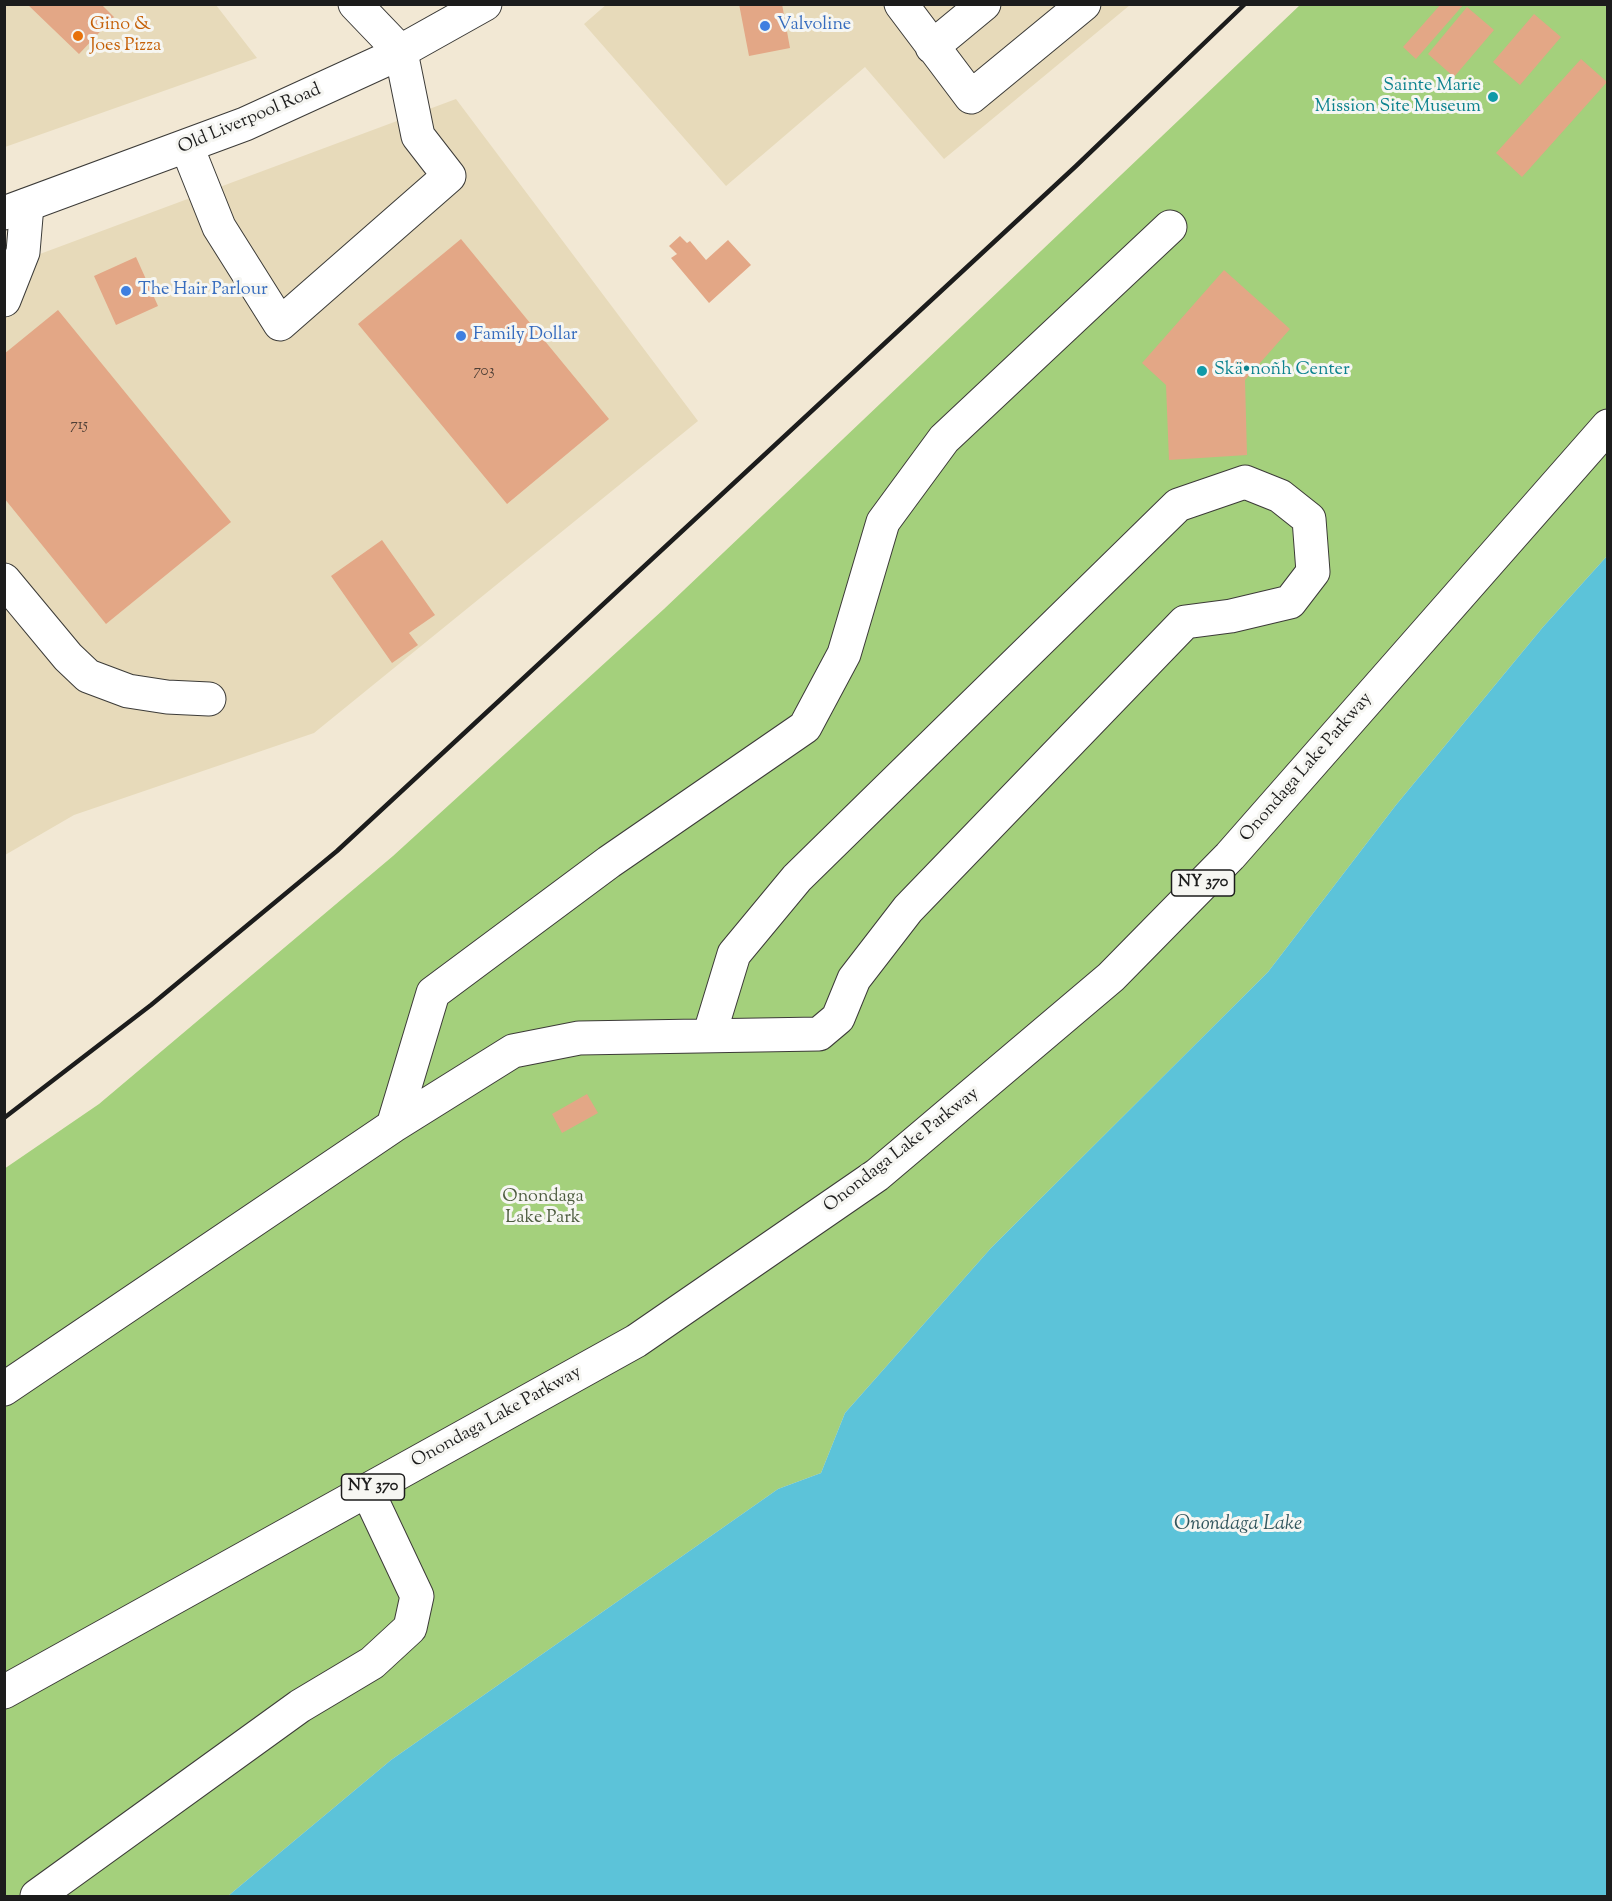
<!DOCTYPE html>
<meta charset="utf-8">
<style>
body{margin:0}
#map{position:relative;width:1612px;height:1901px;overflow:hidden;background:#f2e8d4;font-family:"Sorts Mill Goudy",serif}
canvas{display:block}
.frame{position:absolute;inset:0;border:6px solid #1c1c1c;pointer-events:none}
</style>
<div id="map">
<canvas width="1612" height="1901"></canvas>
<div class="frame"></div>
</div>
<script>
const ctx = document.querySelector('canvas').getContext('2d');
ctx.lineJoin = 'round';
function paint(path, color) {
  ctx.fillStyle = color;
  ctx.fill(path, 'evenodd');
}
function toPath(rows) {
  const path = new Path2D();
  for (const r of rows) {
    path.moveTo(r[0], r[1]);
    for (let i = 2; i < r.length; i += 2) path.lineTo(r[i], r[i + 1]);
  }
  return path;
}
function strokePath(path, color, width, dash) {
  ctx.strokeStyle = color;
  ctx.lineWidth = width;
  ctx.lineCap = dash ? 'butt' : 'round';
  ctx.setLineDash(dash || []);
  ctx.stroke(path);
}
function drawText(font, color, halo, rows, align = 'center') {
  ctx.font = font + ' "Sorts Mill Goudy",serif';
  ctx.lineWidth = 6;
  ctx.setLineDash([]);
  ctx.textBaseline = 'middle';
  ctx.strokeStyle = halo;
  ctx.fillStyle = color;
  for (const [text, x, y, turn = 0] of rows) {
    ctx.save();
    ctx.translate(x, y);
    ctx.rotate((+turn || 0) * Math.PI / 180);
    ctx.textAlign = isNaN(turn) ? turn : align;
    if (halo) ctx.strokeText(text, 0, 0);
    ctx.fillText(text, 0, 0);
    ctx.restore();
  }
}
paint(toPath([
 [607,4,1130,5,944,159,865,67,726,186,584,24],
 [4,5,216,5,257,58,5,147],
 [456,99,698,421,314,733,74,815,5,855,5,267]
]), '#e7daba');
paint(toPath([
 [1300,5,1607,5,1607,556,1543,627,1396,805,1268,972,991,1248,845,1413,821,1473,778,1489,391,1760,228,1896,5,1896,4,1169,99,1104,393,856,664,609]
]), '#a4d07c');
paint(toPath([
 [1607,556,1607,1896,228,1896,391,1760,778,1489,821,1473,845,1413,991,1248,1268,972,1396,805,1543,627]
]), '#5cc3d9');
paint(toPath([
 [27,4,101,4,114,17,79,54],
 [739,4,782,4,790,48,749,56],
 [1441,4,1464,4,1416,59,1403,47],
 [1467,7,1494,30,1454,77,1428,54],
 [1534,14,1561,37,1520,85,1493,62],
 [1581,59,1607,82,1522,177,1496,153],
 [680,236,687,243,690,241,706,260,728,240,751,265,709,303,671,258,677,254,669,246],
 [461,239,609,419,507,504,358,324],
 [136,257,158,306,116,325,94,276],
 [1224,270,1290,329,1245,380,1247,455,1169,460,1166,385,1142,363],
 [58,310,231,522,106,624,4,498,4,354],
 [382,540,435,615,409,633,418,645,392,663,331,576],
 [587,1094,598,1113,562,1133,552,1114]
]), '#e3a786');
const minor = toPath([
 [901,4,971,97,1084,4],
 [932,47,984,4],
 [187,147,219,227,280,324,449,176,418,136,401,52],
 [4,300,23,252,27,205],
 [4,580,68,657,88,676,128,691,167,697,209,699],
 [393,1126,433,993,609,862,805,727,844,654,883,522,944,439,1170,227],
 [4,1389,393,1126,513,1051,579,1038,819,1034,838,1018,854,979,908,909,1185,622,1231,616,1290,602,1313,572,1309,519,1280,496,1245,482,1178,505,797,878,734,954,709,1036],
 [37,1896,300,1706,372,1663,410,1628,417,1596,367,1490]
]);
const major = toPath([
 [355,4,401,52],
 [4,213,245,124,385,60,485,4],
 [4,1692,636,1341,877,1175,1111,977,1230,856,1608,426]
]);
strokePath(minor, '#3c3b38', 35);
strokePath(major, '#3c3b38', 35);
strokePath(minor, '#fff', 33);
strokePath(major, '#fff', 33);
strokePath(toPath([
 [4,1118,151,1005,337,851,1076,166,1245,4]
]), '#1c1c1c', 4.5);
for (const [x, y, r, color] of [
 [765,26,6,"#3f7fe0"],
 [78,36,6,"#e8710a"],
 [1493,97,6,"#0f9aa8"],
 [126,291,6,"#3f7fe0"],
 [461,336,6,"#3f7fe0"],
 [1202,371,6,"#0f9aa8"]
]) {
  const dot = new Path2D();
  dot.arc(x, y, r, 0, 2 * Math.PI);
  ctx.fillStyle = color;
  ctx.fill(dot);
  strokePath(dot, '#f6f6f2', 2);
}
drawText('15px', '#4e3f36', null, [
 ["703",484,372],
 ["715",79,426]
]);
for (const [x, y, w] of [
 [1203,883,63],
 [373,1487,63]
]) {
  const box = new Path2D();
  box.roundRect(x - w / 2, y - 13, w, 26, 4.5);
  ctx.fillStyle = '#f6f6f2';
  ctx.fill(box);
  strokePath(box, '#1c1c1c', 1.5);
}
drawText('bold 16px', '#1c1c1c', null, [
 ["NY 370",1203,883],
 ["NY 370",373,1487]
]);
drawText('18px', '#c56008', '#f6f6f2', [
 ["Gino &",90,26],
 ["Joes Pizza",90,47]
], 'left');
drawText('18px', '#366cbe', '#f6f6f2', [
 ["Valvoline",777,26],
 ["The Hair Parlour",138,291],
 ["Family Dollar",473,336]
], 'left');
drawText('18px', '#0d838f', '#f6f6f2', [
 ["Sainte Marie",1481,87],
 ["Mission Site Museum",1481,108],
 ["Skä•noñh Center",1214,371,"left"]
], 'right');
drawText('18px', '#1c1c1c', '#f6f6f2', [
 ["Old Liverpool Road",250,120,-23],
 ["Onondaga Lake Parkway",1307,768,-49],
 ["Onondaga Lake Parkway",902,1151,-38],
 ["Onondaga Lake Parkway",497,1418,-29]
]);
drawText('18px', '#4c5b3e', '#f6f6f2', [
 ["Onondaga",543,1198],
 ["Lake Park",543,1219]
]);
drawText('italic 20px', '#32565e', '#f6f6f2', [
 ["Onondaga Lake",1238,1526]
]);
</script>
